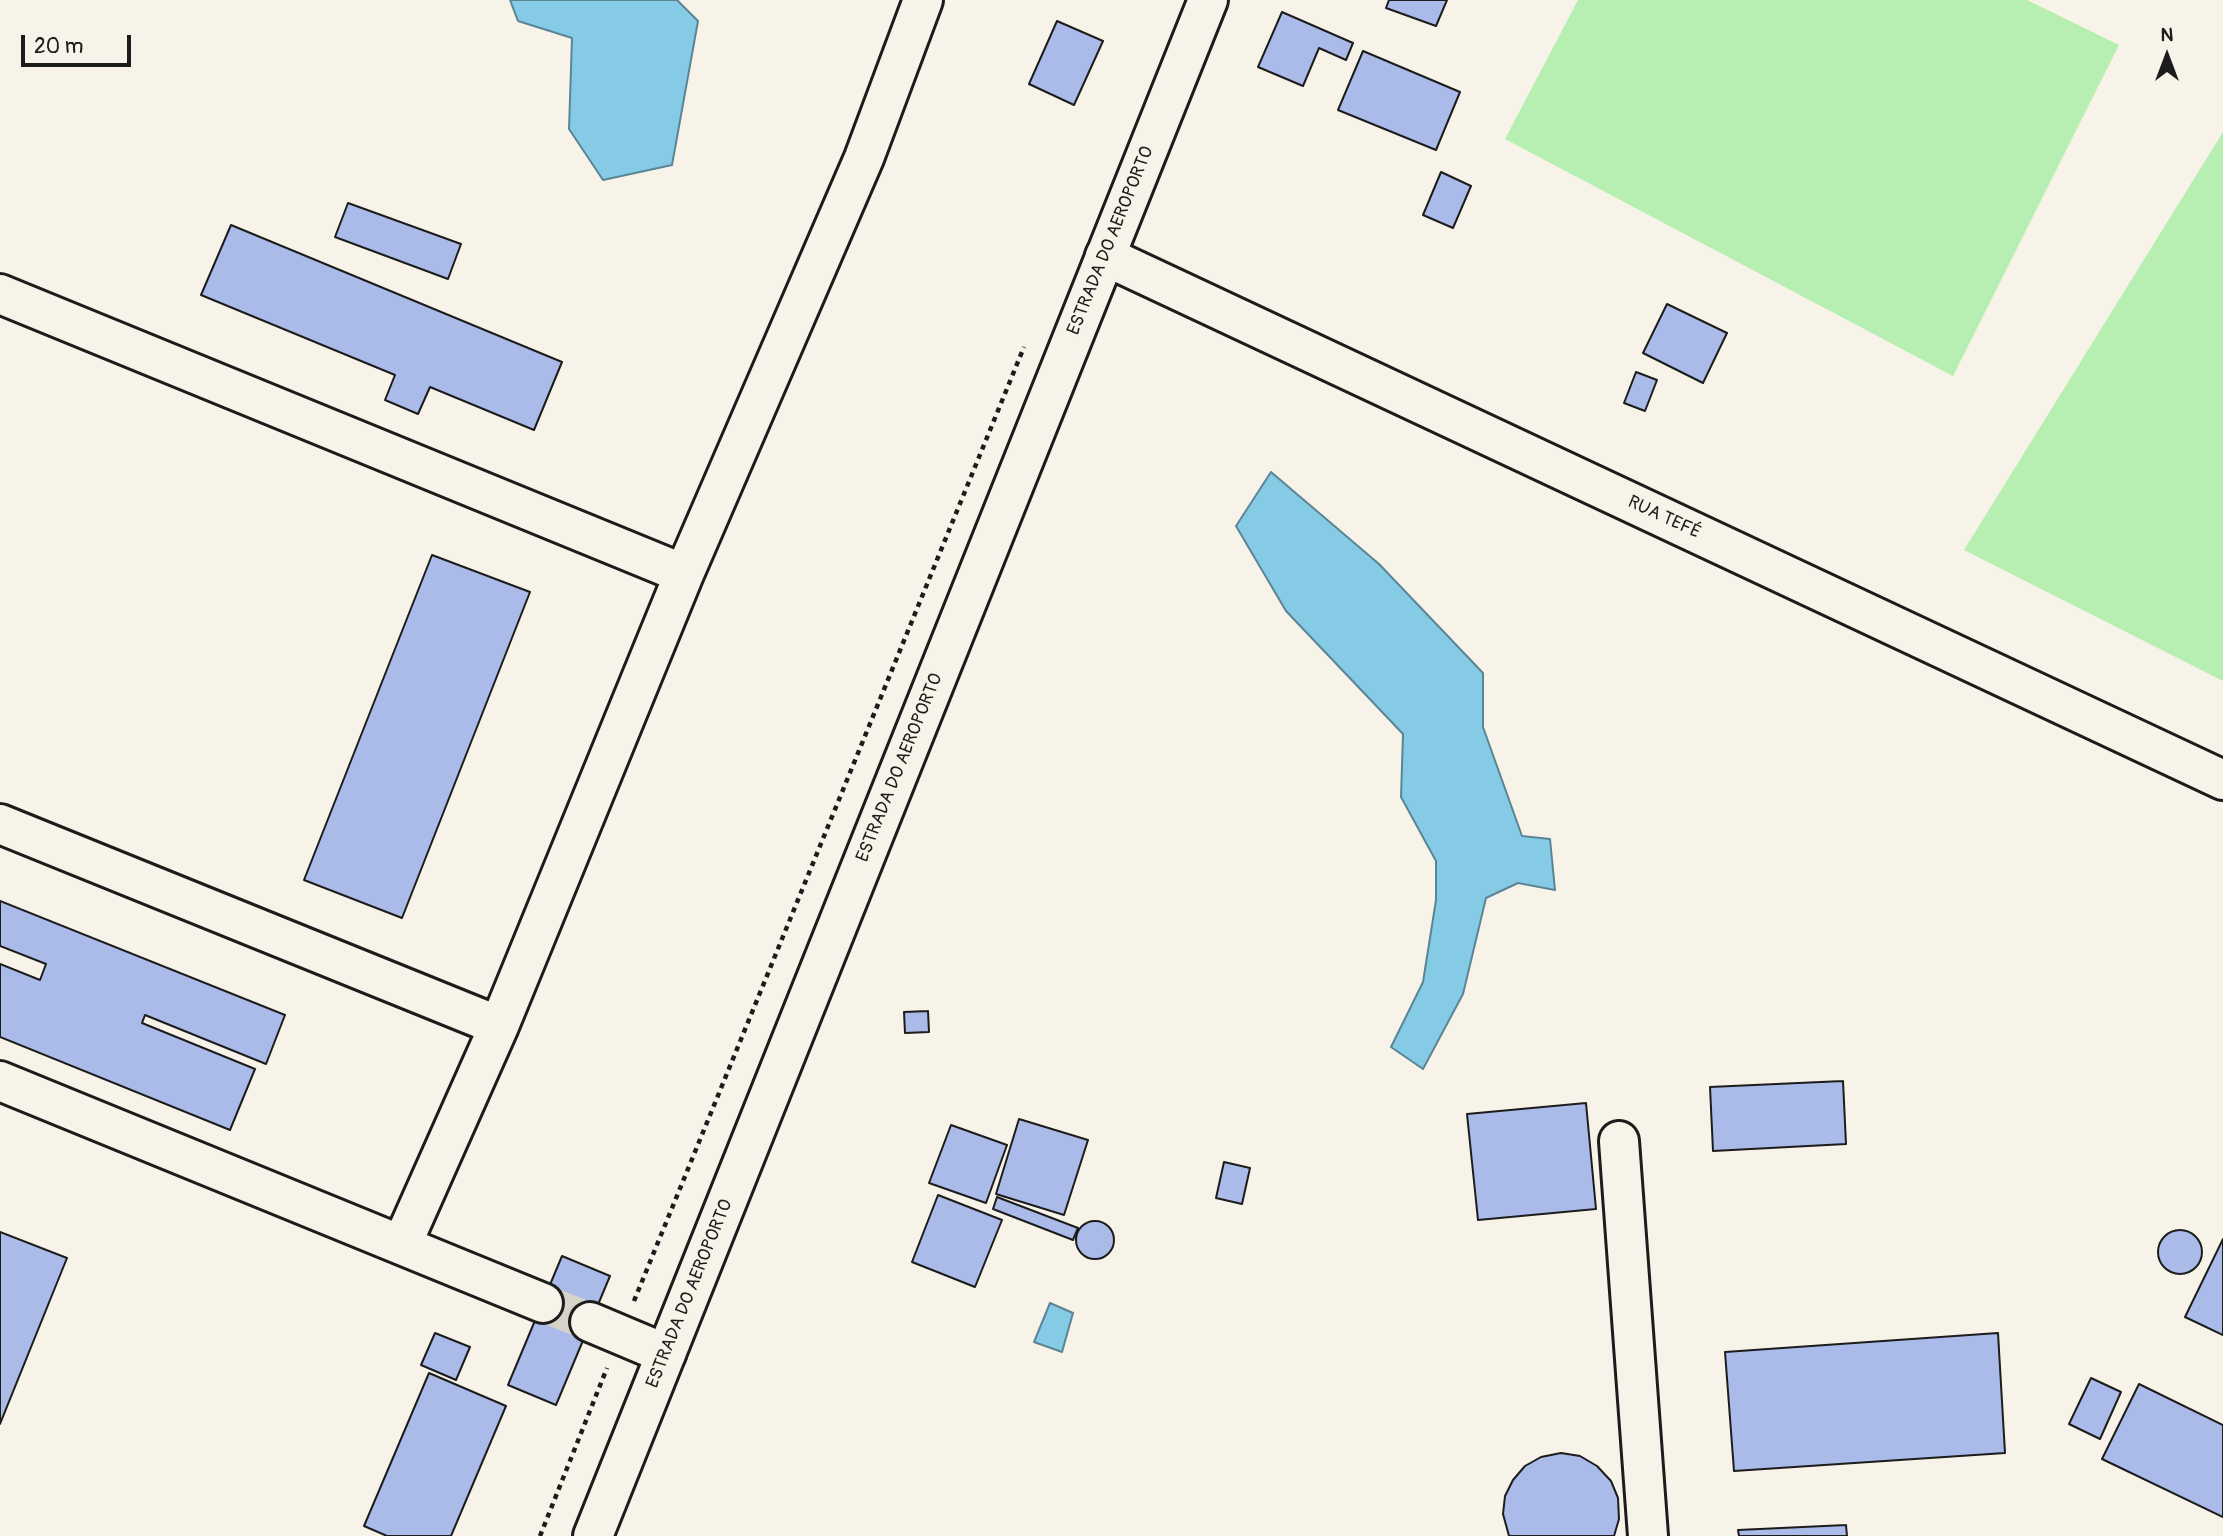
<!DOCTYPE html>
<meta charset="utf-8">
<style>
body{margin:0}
#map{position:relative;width:2223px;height:1536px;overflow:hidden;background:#f7f3e8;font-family:Pangolin,sans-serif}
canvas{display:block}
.north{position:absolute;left:2132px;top:21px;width:70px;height:70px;-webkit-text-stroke:5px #f7f3e8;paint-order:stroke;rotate:0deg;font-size:19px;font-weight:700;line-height:28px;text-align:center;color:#1c1c1c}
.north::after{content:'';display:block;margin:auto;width:24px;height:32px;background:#1c1c1c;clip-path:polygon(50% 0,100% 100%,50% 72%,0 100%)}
.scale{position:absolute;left:21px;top:35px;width:110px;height:32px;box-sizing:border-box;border:4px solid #1c1c1c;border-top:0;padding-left:9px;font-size:21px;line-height:24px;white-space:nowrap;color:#1c1c1c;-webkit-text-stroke:5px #f7f3e8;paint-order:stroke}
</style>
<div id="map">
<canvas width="2223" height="1536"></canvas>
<div class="north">N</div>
<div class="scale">20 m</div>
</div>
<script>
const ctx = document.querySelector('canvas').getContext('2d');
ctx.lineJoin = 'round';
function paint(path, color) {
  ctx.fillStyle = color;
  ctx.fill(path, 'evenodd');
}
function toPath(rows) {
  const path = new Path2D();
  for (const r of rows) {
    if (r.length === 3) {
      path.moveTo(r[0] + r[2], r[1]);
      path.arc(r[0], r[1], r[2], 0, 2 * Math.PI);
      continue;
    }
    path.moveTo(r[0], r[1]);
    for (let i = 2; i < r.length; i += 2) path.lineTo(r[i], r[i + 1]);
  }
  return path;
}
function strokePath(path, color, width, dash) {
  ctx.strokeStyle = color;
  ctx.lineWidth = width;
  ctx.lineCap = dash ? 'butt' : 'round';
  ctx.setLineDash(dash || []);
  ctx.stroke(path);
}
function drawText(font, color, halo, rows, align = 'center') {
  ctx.font = font + ' Pangolin,sans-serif';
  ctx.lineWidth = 5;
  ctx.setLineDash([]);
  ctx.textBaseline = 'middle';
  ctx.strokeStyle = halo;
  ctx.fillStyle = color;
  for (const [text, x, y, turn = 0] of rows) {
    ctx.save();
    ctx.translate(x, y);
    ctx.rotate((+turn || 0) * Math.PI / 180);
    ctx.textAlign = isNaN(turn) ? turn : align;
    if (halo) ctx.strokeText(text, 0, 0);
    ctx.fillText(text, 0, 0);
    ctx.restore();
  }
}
paint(toPath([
 [1578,0,2027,0,2119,45,1953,376,1505,139],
 [2223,132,2223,681,1964,550]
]), '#b7efb2');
const water = toPath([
 [510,0,677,0,698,21,672,165,603,180,569,129,572,38,518,21,510,0],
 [1271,472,1379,564,1483,673,1483,727,1522,836,1550,839,1555,890,1518,883,1486,898,1463,994,1423,1069,1391,1047,1423,982,1436,900,1436,861,1401,797,1403,734,1286,611,1236,526,1271,472],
 [1050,1303,1073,1313,1062,1352,1034,1342,1050,1303]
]);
paint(water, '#85cbe6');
strokePath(water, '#5b8595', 2);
const building = toPath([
 [1389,0,1447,0,1436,26,1386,8,1389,0],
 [1282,12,1353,43,1346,60,1319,48,1303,86,1258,67,1282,12],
 [1057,21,1103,41,1074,105,1029,84,1057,21],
 [1363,51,1460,92,1436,150,1338,110,1363,51],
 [1441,172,1471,186,1453,228,1423,215,1441,172],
 [348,203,461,244,448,279,335,237,348,203],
 [231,225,562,362,534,430,430,387,418,414,385,400,395,375,201,295,231,225],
 [1667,304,1727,333,1703,383,1643,353,1667,304],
 [1636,372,1657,380,1645,411,1624,403,1636,372],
 [432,555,530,592,402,918,304,880,432,555],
 [0,901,285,1015,266,1064,145,1015,142,1023,255,1069,230,1130,0,1037,0,964,40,980,46,964,0,946,0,901],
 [928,1011,929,1032,905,1033,904,1012,928,1011],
 [1843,1081,1846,1144,1713,1151,1710,1087,1843,1081],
 [1586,1103,1596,1209,1478,1220,1467,1114,1586,1103],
 [1019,1119,1088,1140,1064,1215,996,1194,1019,1119],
 [951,1125,1007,1145,986,1203,929,1183,951,1125],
 [1224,1162,1250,1168,1242,1204,1216,1198,1224,1162],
 [938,1195,1002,1220,975,1287,912,1262,938,1195],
 [997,1197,1078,1228,1073,1240,993,1209,997,1197],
 [1095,1240,19],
 [2180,1252,22],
 [0,1232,67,1258,0,1424,0,1232],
 [2223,1239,2223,1335,2185,1317,2223,1239],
 [562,1256,610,1276,556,1405,508,1385,562,1256],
 [435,1333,470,1347,456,1380,421,1365,435,1333],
 [1998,1333,2005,1453,1734,1471,1725,1352,1998,1333],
 [429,1373,506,1406,451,1536,387,1536,364,1526,429,1373],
 [2091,1378,2121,1392,2100,1439,2069,1424,2091,1378],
 [2139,1384,2223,1425,2223,1517,2102,1459,2139,1384],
 [1561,1453,1580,1456,1597,1466,1611,1481,1618,1498,1619,1519,1614,1536,1509,1536,1503,1514,1505,1496,1513,1480,1525,1466,1541,1457,1561,1453],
 [1846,1525,1847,1536,1739,1536,1738,1530,1846,1525]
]);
paint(building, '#aabbea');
strokePath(building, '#1c1c1c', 2);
strokePath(toPath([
 [543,1303,590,1322]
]), '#d6d3c9', 38, [38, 19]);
const street = toPath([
 [1105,256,2223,780],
 [0,294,684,574],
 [0,824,499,1026],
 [0,1081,543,1303],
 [1619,1141,1648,1536],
 [402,1244,499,1026,684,574,864,158,923,0],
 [590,1322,666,1354]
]);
const secondary = toPath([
 [593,1536,1208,0]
]);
strokePath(street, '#1c1c1c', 44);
strokePath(secondary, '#1c1c1c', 44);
strokePath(toPath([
 [634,1301,1024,347],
 [540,1536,607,1368]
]), '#1c1c1c', 4.5, [5, 5]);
strokePath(street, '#f7f3e8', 38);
strokePath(secondary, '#f7f3e8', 38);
drawText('18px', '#1c1c1c', '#f7f3e8', [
 ["ESTRADA DO AEROPORTO",1111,241,-68],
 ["RUA TEFÉ",1664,518,25],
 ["ESTRADA DO AEROPORTO",900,768,-68],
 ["ESTRADA DO AEROPORTO",690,1294,-68]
]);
</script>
